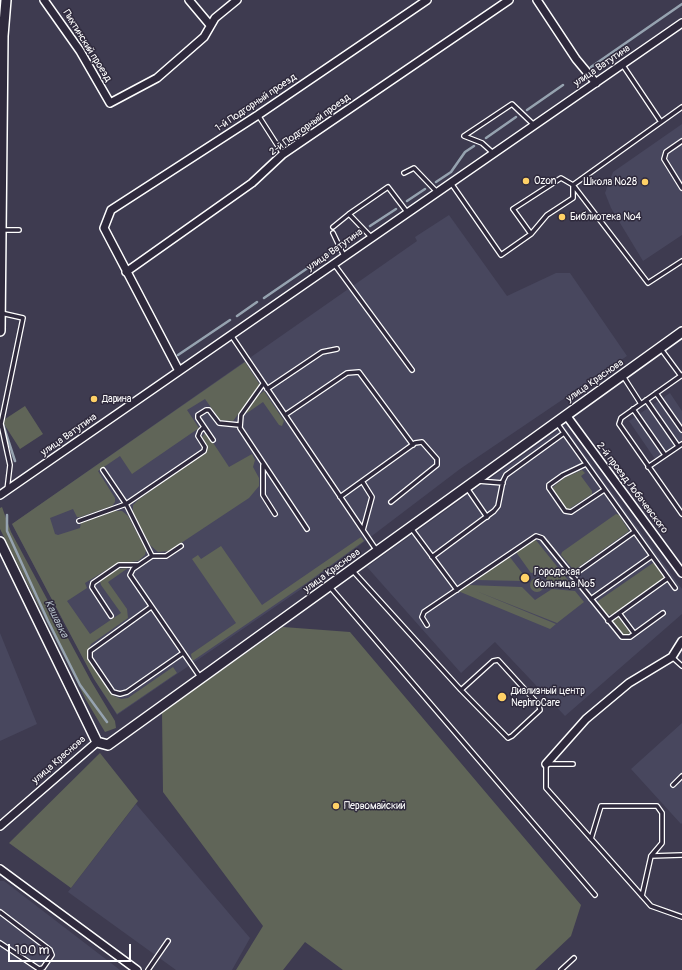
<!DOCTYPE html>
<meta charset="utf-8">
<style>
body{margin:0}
#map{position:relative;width:682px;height:970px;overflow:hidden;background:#3e3b50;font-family:Pangolin,sans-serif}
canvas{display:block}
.scale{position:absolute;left:8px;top:944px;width:123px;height:18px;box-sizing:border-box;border:2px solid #fff;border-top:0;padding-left:5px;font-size:12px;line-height:14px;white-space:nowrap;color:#fff;-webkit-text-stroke:3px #2f2a3d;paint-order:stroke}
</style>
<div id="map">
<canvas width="682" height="970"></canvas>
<div class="scale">100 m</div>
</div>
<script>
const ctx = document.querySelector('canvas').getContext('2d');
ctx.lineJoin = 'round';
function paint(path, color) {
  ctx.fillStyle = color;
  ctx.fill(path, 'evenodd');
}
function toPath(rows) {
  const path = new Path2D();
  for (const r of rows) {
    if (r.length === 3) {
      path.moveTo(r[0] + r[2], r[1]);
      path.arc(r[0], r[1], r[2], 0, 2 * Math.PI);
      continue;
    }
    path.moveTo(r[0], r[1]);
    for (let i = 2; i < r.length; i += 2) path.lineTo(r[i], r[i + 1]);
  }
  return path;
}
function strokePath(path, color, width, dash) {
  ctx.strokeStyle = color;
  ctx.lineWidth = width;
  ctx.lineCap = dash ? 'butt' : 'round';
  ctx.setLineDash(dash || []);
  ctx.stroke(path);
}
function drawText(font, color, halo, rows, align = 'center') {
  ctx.font = font + ' Pangolin,sans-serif';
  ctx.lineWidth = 3;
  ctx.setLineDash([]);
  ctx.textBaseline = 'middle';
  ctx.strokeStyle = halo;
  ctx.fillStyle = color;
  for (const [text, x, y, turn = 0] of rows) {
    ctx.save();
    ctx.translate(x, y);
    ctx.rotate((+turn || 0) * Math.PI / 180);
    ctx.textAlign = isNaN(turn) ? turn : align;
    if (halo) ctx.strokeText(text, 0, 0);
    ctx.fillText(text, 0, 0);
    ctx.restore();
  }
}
paint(toPath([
 [682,124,682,235,643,261,611,208,605,193,613,172],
 [449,215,507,296,556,273,570,273,627,356,460,469,310,583,117,715,94,679,12,524,417,241,415,237],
 [670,393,682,411,682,440,655,459,629,421],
 [564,426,682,589,682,614,565,716,495,642,461,673,367,567],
 [0,633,37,724,0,741],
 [682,723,682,823,681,824,631,769],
 [136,804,250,938,232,970,176,970,68,892],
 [0,881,4,881,120,970,0,970]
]), '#48475e');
paint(toPath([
 [245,362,260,385,233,421,220,420,205,399,187,410,199,428,132,474,120,456,98,471,115,498,115,502,112,506,80,517,77,517,73,509,50,518,55,534,58,535,80,528,81,523,114,511,122,511,128,516,146,550,145,555,138,561,116,564,85,583,87,588,67,601,90,634,121,613,101,585,100,581,118,569,128,568,108,582,127,609,128,618,91,644,87,652,89,659,112,695,121,699,128,698,173,667,177,673,117,714,94,679,12,524],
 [264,391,284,421,282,426,279,425,263,402,247,413,246,412,253,400],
 [25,406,43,434,20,449,2,421],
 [206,432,229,467,252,454,255,460,253,467,259,478,259,486,249,498,169,551,158,552,150,545,133,513,133,505,139,499,205,453,207,446,202,437],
 [582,470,585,473,581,476,592,491,592,494,569,509,566,509,552,488,564,478],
 [2,507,11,532,91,681,115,721,116,728,105,732,86,700,0,529,0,508],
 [616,514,619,515,629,531,576,569,572,568,561,555,562,552],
 [361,537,364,541,308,582,194,660,192,660,191,654,236,623,192,559,198,555,201,559,221,546,262,605],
 [535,539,572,585,572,586,550,584,540,571,531,573,516,552],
 [509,556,526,578,523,581,476,580],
 [653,563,655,563,664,575,664,578,612,615,606,614,598,604,598,601],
 [537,585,7],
 [468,585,522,587,535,600,552,589,575,591,584,602,557,623,476,591,556,624,550,629,458,591],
 [618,617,631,633,624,635,612,622],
 [283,627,350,632,581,905,571,936,535,970,343,970,305,942,283,970,236,970,263,926,163,792,162,712],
 [100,753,138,801,71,888,9,843]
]), '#606558');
strokePath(toPath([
 [591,67,682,4],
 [527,110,563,85],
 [486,138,516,117],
 [436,182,451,172,465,152,474,146],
 [407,201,425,189],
 [370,226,396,209],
 [345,243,359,234],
 [264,298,334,250],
 [237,316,257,302],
 [178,355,230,320],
 [0,415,15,461],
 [7,515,7,531,48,621,80,685,107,722]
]), '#96a3b0', 2.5);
const lane = toPath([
 [622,64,661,122,573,185,648,283,682,261],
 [258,115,283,154],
 [661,122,682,107],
 [682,141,666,152,664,159,682,188],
 [493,153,482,143,464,136,512,104,534,125],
 [404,173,414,168,437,192],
 [451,183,501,255,531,234,547,215,573,198,573,185,561,178,513,209,531,234],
 [349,214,371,237],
 [333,227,349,214,388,187,407,212],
 [2,230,19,230],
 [333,233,344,256],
 [334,264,412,370],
 [1,313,23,318,1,424,10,465,7,490],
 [231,335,377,551],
 [661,349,681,376],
 [682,375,621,418,619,424,682,514],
 [623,376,641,404],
 [263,384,241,415,240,428,307,529],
 [267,389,322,352,337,349],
 [656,393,682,430],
 [646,400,678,446],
 [633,409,665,455],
 [285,415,347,373,359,372,413,445],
 [557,423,675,588],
 [213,440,198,418,198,415,206,410,209,410,219,423,239,425],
 [586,464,563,475,549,485,549,488,565,511,571,512,604,490],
 [263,465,263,495,275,514],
 [648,467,682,444],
 [103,470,126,504,152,556],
 [362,481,372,497,363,530],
 [478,481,503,483],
 [467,488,487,517],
 [340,497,415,443,422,442,437,459,437,465,391,502],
 [79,521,126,504,204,451,205,447,198,436,200,431,204,427],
 [411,528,457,590],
 [181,546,166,556,152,556,133,569,130,575,200,677],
 [432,557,494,511,498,506,503,481,506,475,564,433],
 [352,570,461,690,493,661,498,660,539,705,540,710,512,736,508,738,461,690],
 [572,576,634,532],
 [330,587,595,895],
 [591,599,652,556],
 [151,607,90,651,90,658,113,692,120,694,127,692,183,653],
 [619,613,634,633],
 [111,616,92,587,93,583,119,565,138,565],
 [608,621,668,578],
 [427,625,422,617,424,612,536,536,542,538,622,637,630,637,663,613],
 [672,657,682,666],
 [573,764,546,764,546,788,651,906,682,917],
 [673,785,682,776],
 [591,839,601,806,657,806,662,813,662,843,651,856],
 [642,896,651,856,682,855],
 [0,912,50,950,52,955,43,968,39,969,0,943],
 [148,970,168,941],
 [561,970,574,958]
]);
const street = toPath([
 [44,0,80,51,110,103,157,78,204,37,215,18,237,0],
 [189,0,210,25],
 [537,0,576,59,596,83],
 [126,272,252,183,283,154,509,0],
 [179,371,104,228,111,210,258,115,427,0],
 [566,415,682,573],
 [0,495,682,23],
 [546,764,586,719,629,683,672,657,682,641],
 [0,826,97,742],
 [0,869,137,970]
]);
const secondary = toPath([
 [0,331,3,36,6,0],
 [0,542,97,742,108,745,682,332]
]);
strokePath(lane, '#fff', 6);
strokePath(street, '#fff', 10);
strokePath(secondary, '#fff', 12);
strokePath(lane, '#2f2a3d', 3.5);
strokePath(street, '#2f2a3d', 7);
strokePath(secondary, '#2f2a3d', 9);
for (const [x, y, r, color] of [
 [526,181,4,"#ffd166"],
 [645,182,4,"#ffd166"],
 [562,217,4,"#ffd166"],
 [94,399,4,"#ffd166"],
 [525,578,5,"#ffd166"],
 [502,697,5,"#ffd166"],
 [336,806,4,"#ffd166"]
]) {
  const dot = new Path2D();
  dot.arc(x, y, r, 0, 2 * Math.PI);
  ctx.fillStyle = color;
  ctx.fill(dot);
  strokePath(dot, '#2f2a3d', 1.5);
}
drawText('10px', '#fff', '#2f2a3d', [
 ["Пихтинский проезд",87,46,58],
 ["улица Ватутина",602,66,-34],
 ["1-й Подгорный проезд",256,103,-34],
 ["2-й Подгорный проезд",310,125,-36],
 ["улица Ватутина",335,250,-35],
 ["улица Краснова",595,381,-35],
 ["улица Ватутина",69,435,-35],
 ["2-й проезд Лобачевского",632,488,53],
 ["улица Краснова",332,571,-36],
 ["улица Краснова",59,760,-41]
]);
drawText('10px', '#fff', '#2f2a3d', [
 ["Ozon",534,181],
 ["Школа №28",637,182,"right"],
 ["Библиотека №4",570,217],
 ["Дарина",102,399],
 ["Городская",534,572],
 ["больница №5",534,584],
 ["Диализный центр",511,691],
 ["NephroCare",511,703],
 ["Первомайский",344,806]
], 'left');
drawText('italic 11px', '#b0bac4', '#2f2a3d', [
 ["Кашавка",56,619,64]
]);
</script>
